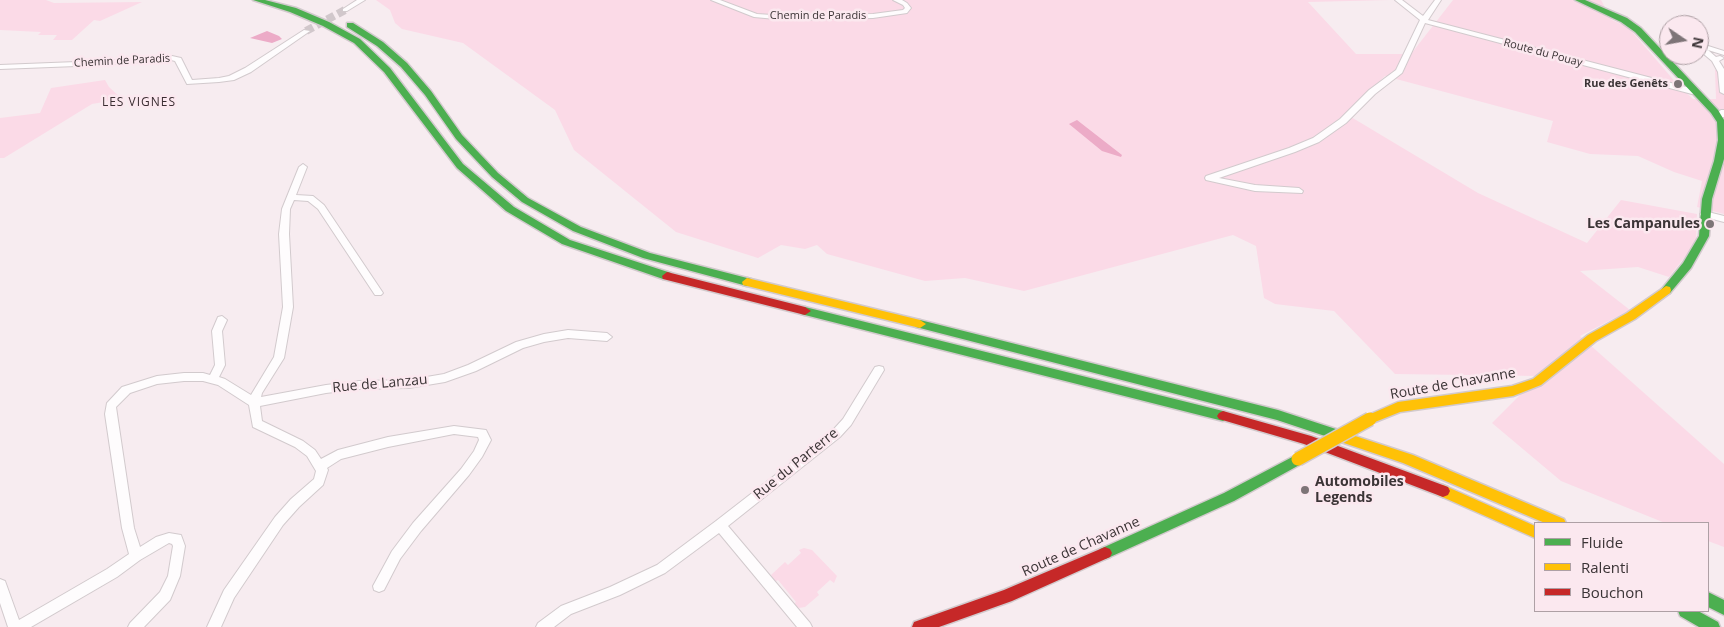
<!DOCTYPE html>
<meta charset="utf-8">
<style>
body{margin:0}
#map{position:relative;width:1724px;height:627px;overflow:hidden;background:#f7ecf0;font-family:"Open Sans",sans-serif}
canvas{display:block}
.legend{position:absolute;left:1534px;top:522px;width:175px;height:90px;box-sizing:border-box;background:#fbe8ef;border:1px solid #aea0a5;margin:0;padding:6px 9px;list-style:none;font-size:15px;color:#3b3436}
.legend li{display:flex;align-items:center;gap:10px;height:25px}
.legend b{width:25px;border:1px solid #aea0a5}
.north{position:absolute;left:1659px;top:15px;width:50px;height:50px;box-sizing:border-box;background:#fbe8ef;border:1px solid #aea0a5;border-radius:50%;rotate:102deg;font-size:14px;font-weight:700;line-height:20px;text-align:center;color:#3b3436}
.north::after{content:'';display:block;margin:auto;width:18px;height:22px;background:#7d7477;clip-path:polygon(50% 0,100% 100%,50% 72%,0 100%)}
</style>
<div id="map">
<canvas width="1724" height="627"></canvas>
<ul class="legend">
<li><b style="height:6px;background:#4caf50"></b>Fluide</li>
<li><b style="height:6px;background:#ffc107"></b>Ralenti</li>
<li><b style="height:6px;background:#c62828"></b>Bouchon</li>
</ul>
<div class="north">N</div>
</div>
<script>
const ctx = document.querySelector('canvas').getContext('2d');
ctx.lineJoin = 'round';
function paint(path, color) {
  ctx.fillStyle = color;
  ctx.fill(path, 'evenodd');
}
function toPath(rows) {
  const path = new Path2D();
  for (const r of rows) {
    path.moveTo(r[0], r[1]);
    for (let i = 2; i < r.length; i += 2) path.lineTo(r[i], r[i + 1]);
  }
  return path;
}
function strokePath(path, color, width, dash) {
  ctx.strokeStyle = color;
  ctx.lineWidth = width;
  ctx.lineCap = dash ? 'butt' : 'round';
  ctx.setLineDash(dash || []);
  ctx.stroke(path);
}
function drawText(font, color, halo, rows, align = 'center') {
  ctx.font = font + ' "Open Sans",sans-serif';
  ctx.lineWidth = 5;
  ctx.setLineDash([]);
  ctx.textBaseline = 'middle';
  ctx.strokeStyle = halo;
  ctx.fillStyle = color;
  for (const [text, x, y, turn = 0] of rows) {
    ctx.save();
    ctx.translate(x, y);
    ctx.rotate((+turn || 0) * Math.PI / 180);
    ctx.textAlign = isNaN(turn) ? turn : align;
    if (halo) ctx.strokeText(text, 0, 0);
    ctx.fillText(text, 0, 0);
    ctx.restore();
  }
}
paint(toPath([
 [0,0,46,0,54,3,142,2,100,21,94,20,72,40,53,40,57,35,38,35,41,32,0,30],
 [376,0,1390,0,1308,2,1356,54,1411,54,1453,0,1601,0,1612,20,1628,27,1677,84,1693,99,1716,99,1715,70,1724,70,1724,214,1697,207,1702,181,1674,172,1638,156,1590,154,1547,142,1553,121,1385,76,1346,114,1478,193,1587,243,1621,200,1697,214,1696,243,1669,277,1638,267,1580,271,1630,310,1580,336,1724,464,1724,547,1708,541,1708,523,1665,523,1561,481,1492,423,1539,376,1395,374,1334,311,1275,304,1264,298,1256,246,1233,235,1024,291,965,278,925,281,827,254,817,245,805,249,781,245,758,258,676,232,574,150,555,110,463,43,402,29,395,23,390,10],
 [105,80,109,87,122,99,92,104,4,158,0,158,0,118,40,113,51,88],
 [804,548,812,550,837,576,834,583,830,580,817,592,819,595,805,607,799,608,792,605,796,602,778,580,774,582,771,575,785,562,788,565,801,553,799,550]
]), '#fbdae7');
paint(toPath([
 [267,31,279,36,282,39,272,43,250,38],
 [1077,120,1122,155,1121,157,1102,151,1069,124]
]), '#ecabc7');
strokePath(toPath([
 [306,31,345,10]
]), '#d1c7cb', 8, [8, 4]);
const street = toPath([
 [357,0,365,0,347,11,343,11,343,9,357,0],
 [711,0,720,0,757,14,787,16,873,14,903,10,905,8,903,5,893,0,902,0,907,3,911,8,907,13,873,18,787,20,754,17,711,0],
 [1395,0,1402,0,1423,16,1435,0,1441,0,1428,20,1698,90,1699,92,1698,94,1692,94,1425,23,1402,73,1375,94,1346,123,1319,142,1295,152,1219,178,1255,185,1299,188,1303,191,1302,193,1255,191,1206,180,1205,178,1206,176,1289,148,1313,138,1340,119,1369,90,1396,70,1420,20,1395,0],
 [304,30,310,31,251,72,234,80,219,82,187,84,175,61,171,60,102,65,0,69,0,65,102,61,172,56,181,58,192,80,219,78,229,76,245,68,304,30],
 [1699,45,1705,45,1724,51,1724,55,1708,50,1716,57,1720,56,1724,58,1719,61,1724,69,1724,94,1720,92,1718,72,1712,61,1699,50,1699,45],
 [1721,110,1724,110,1724,117,1715,119,1715,115,1721,110],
 [303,164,307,167,296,195,313,196,324,205,383,293,381,295,375,295,318,209,308,201,294,200,290,209,289,234,293,307,284,358,262,393,261,397,326,385,359,381,409,380,444,374,468,365,516,342,544,334,568,330,607,333,612,337,607,341,568,338,544,342,523,348,476,371,445,382,409,388,359,389,326,393,260,406,262,421,303,441,315,450,321,459,338,450,388,437,454,426,486,430,491,440,482,457,469,475,421,531,400,559,384,590,379,592,374,590,373,586,392,551,413,523,461,469,474,451,479,440,478,437,454,434,388,447,341,459,327,468,328,470,323,485,299,507,283,525,234,598,221,627,207,627,224,590,275,517,291,499,314,479,316,471,307,456,295,447,253,427,249,405,218,385,203,381,184,381,157,384,130,393,116,407,117,414,134,528,140,547,156,537,169,533,181,535,185,546,180,576,170,600,144,627,128,627,130,623,160,592,168,576,173,546,172,544,169,543,140,560,117,577,31,627,8,627,0,603,0,579,5,581,19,620,107,569,129,554,122,528,105,414,107,403,122,387,157,376,184,373,203,373,210,375,215,365,212,331,218,317,222,316,227,320,222,331,225,365,219,377,225,379,251,395,274,357,283,307,279,234,282,209,299,167,303,164],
 [1704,211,1724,216,1724,222,1701,216,1700,214,1704,211],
 [879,366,883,367,884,370,851,425,840,437,728,526,810,623,812,627,797,627,719,533,665,573,620,595,571,614,554,627,536,627,538,623,561,606,610,587,657,565,716,521,832,431,843,419,875,367,879,366]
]);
const fast = toPath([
 [253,0,265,0,296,8,329,22,360,39,390,68,463,164,514,207,570,240,671,273,672,276,671,279,663,279,562,244,506,211,457,168,384,72,354,43,323,26,290,12,253,0],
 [1575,0,1585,0,1627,18,1641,28,1718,110,1724,120,1724,159,1712,199,1709,236,1691,268,1670,293,1666,294,1661,290,1683,263,1699,236,1702,199,1714,161,1718,140,1717,122,1711,113,1635,32,1621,22,1575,0],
 [347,23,353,23,383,42,407,63,431,91,462,135,498,173,528,198,581,227,650,253,751,279,752,282,751,285,747,286,643,258,573,231,522,202,492,177,456,139,425,95,401,67,377,46,347,27,347,23],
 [805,307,1223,411,1227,413,1229,416,1227,419,1223,421,801,314,799,311,805,307],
 [920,320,1278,410,1351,434,1352,438,1351,442,1346,443,1277,420,916,327,914,324,916,321,920,320],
 [1298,454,1303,455,1304,459,1303,463,1234,501,1110,557,1105,559,1100,557,1098,553,1100,549,1224,493,1298,454],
 [1708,592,1724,600,1724,615,1708,607,1708,592],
 [1678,611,1698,611,1718,622,1720,627,1699,627,1680,616,1678,611]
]);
const slow = toPath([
 [747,278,920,320,926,324,920,328,743,285,742,282,747,278],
 [1666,286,1670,287,1671,290,1670,293,1635,319,1596,341,1541,385,1513,396,1400,412,1370,424,1366,422,1364,419,1366,416,1398,402,1512,386,1533,379,1588,335,1627,313,1666,286],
 [1346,433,1413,455,1564,519,1566,523,1545,523,1403,463,1341,442,1340,438,1341,434,1346,433],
 [1443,485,1535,526,1535,538,1438,495,1436,491,1438,487,1443,485]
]);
const jam = toPath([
 [667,272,805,307,811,311,805,315,663,279,662,276,667,272],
 [1223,411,1311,436,1448,487,1450,491,1448,495,1443,497,1304,444,1219,419,1217,416,1219,413,1223,411],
 [1105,547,1110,549,1112,553,1110,557,1012,601,939,627,912,627,914,622,1004,590,1105,547]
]);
strokePath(street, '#d2cacd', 2);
strokePath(fast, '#d2cacd', 3);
strokePath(slow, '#d2cacd', 3);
strokePath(jam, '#d2cacd', 3);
paint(street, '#fefcfd');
paint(fast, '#4caf50');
paint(slow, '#ffc107');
paint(jam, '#c62828');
const slowBridge = toPath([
 [1298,459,1370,419]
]);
strokePath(slowBridge, '#d2cacd', 16, []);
strokePath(slowBridge, '#ffc107', 13);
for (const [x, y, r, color] of [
 [1678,84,5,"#7d7477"],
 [1710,224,5,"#7d7477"],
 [1305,490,5,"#7d7477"]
]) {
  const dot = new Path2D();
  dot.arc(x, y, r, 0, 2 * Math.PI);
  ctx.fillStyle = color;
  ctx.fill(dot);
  strokePath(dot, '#fbe8ef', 2);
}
drawText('11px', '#3b3436', '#fbe8ef', [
 ["Chemin de Paradis",818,16],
 ["Route du Pouay",1543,53,15],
 ["Chemin de Paradis",122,61,-3]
]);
drawText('bold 11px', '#3b3436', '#fbe8ef', [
 ["Rue des Genêts",1668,84]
], 'right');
ctx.letterSpacing = '1px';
drawText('12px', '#3b2d32', '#fbe8ef', [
 ["LES VIGNES",139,103]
]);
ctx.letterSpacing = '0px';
drawText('bold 14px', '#3b3436', '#fbe8ef', [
 ["Les Campanules",1700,224],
 ["Automobiles",1315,482,"left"],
 ["Legends",1315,498,"left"]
], 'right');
drawText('14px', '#3b3436', '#fbe8ef', [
 ["Rue de Lanzau",380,384,-5],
 ["Route de Chavanne",1453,384,-10],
 ["Rue du Parterre",796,464,-39],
 ["Route de Chavanne",1081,547,-24]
]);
</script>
